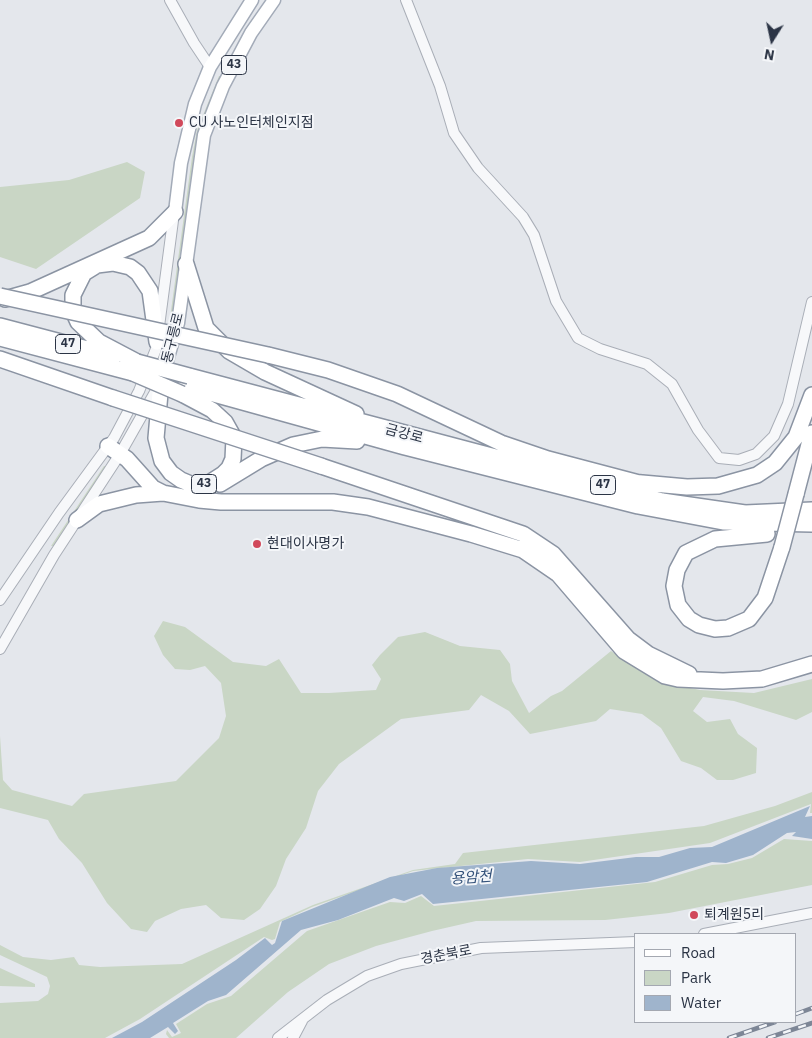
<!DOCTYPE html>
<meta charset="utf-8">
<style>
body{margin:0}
#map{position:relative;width:812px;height:1038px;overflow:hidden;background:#e4e7ec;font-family:"IBM Plex Sans",sans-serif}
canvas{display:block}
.legend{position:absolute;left:634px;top:933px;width:162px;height:90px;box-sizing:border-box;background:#f4f6f9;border:1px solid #a4a8b1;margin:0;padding:6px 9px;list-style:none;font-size:15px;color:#2b3445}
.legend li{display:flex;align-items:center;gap:10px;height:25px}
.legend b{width:25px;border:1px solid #a4a8b1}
.north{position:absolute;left:747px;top:15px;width:50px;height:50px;-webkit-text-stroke:4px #f4f6f9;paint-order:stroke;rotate:190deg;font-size:14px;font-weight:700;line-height:20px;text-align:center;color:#2b3445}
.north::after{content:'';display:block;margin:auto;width:18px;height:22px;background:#2b3445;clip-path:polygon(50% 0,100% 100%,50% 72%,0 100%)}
</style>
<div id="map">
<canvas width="812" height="1038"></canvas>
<ul class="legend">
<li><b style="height:6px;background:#fff"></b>Road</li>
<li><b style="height:14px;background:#c9d6c5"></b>Park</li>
<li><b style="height:14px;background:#9fb4cc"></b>Water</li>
</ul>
<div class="north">N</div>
</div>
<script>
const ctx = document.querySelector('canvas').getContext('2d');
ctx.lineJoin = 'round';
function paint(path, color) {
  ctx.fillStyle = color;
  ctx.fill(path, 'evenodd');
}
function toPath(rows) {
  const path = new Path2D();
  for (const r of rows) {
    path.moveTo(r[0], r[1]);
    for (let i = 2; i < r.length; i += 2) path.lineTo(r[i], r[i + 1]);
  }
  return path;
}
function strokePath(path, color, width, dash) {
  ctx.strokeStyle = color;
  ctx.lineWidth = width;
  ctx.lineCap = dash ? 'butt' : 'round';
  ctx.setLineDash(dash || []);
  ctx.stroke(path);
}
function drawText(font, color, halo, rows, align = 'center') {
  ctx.font = font + ' "IBM Plex Sans","Noto Sans KR",sans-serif';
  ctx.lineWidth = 4;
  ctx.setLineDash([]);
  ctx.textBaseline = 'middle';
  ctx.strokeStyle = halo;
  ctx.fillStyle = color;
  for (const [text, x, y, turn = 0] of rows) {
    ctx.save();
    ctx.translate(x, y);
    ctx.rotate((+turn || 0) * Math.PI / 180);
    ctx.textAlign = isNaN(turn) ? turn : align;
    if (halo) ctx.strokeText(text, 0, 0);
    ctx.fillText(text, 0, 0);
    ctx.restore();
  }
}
paint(toPath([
 [219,76,221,76,172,320,170,318,192,157,197,130],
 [127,162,145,172,140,198,36,269,0,257,0,187,69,180],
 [104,466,107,466,54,546,51,546],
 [163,621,185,627,233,662,266,666,279,659,301,693,329,693,376,690,381,679,372,665,380,655,398,637,425,632,460,646,500,650,510,664,512,681,529,713,551,696,562,691,611,651,657,681,700,690,754,693,812,679,812,712,796,720,734,701,703,697,693,711,707,722,730,719,738,734,757,748,756,773,733,780,717,780,701,768,681,761,661,728,642,714,610,709,596,721,530,734,509,711,481,695,469,710,401,719,339,764,318,791,306,828,286,859,276,886,260,909,244,920,221,918,206,905,181,909,155,921,147,932,131,929,107,903,82,863,59,839,48,820,0,808,0,736,3,780,12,790,72,806,84,794,176,781,219,738,226,716,221,683,205,666,190,670,175,669,163,655,154,636],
 [812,792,812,813,810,813,811,804,710,843,580,862,528,859,413,871,312,907,280,922,275,939,272,940,264,937,140,1019,105,1038,0,1038,0,1003,38,1001,48,994,50,986,47,977,0,955,0,945,23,957,51,960,74,957,79,965,100,967,182,964,313,905,413,870,455,864,463,853,704,826,775,806],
 [784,839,812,841,812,885,669,913,605,920,476,921,432,931,376,946,329,964,288,992,236,1038,169,1038,166,1034,167,1030,172,1037,181,1033,176,1024,207,1004,231,996,307,931,390,902,405,903,421,896,434,906,655,882,712,865,728,864,752,858],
 [0,968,35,984,35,987,0,986]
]), '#c9d6c5');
paint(toPath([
 [810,806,805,817,812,816,812,839,792,836,796,832,787,833,753,855,726,863,712,862,647,882,433,904,422,894,404,901,394,898,338,920,301,930,226,995,208,1001,173,1023,178,1031,175,1034,168,1027,150,1038,112,1038,142,1022,236,960,265,938,272,945,275,943,282,921,390,877,437,868,531,861,580,864,636,857,659,857,690,848,712,847]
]), '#9fb4cc');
const minor = toPath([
 [170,0,194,43,210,67],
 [406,0,440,86,454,133,478,168,523,217,534,235,556,301,578,338,600,349,647,364,672,384,698,430,719,458,739,460,756,454,774,436,788,404,812,302],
 [0,600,59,513,114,438,139,391,156,349,174,213],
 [0,649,54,555,120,454,158,387],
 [704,934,812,913],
 [278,1038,327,1000,367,976,401,964,481,948,636,942],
 [293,1038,302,1021]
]);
const major = toPath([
 [175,212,181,163,195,104,210,67,252,0],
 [162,378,178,323,204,135,223,86,251,33,274,0]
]);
const highway = toPath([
 [186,264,206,328,229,351,265,372,356,414],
 [5,299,30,292,149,238,175,212],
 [0,326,114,356],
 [0,338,133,373],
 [268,355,328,370,397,394,501,443,548,459,639,483],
 [0,359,113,398],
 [137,362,99,342,78,322,73,311,73,295,84,273,97,265,113,263,130,267,138,273,150,291,157,342],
 [189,376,662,501,745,513,812,510],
 [161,382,156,438,162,461,171,473,181,480,193,485,209,483,223,474,229,468,233,459,234,438,225,422,212,410,182,394],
 [185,386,405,447,638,506,723,522,812,524],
 [108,446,127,459,153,488,163,493],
 [321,466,523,534,553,554,628,639,648,654,689,674],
 [631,482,687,487,718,486,757,475,775,463,796,437,812,395],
 [220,484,261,459,293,445,322,439,357,441],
 [796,494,812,433],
 [77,520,99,504,136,495,163,493,199,500,221,502,333,502,368,507,471,534,523,550,558,574,624,651,665,676,678,679,723,681,762,679,812,664],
 [767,534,715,539,686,553,677,570,674,586,678,605,689,619,699,625,715,629,728,628,749,619,765,598,782,547]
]);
strokePath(minor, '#a9aeb7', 12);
strokePath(major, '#a3abb8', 15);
strokePath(highway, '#8b94a3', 18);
strokePath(minor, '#f7f8fa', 10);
strokePath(major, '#fff', 12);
strokePath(highway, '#fff', 15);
const rail = toPath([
 [796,1014,812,1008],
 [729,1038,775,1022],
 [768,1038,812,1023]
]);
strokePath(rail, '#7d8696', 4.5);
strokePath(rail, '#f4f6f9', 2.5, [8]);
const highwayBridge = toPath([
 [0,296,268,355],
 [137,362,189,376],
 [133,373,182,394],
 [113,398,321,466],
 [782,547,796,494]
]);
strokePath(highwayBridge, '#8b94a3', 18, []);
strokePath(highwayBridge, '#fff', 15);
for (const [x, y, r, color] of [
 [179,123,5,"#d1495b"],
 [257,544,5,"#d1495b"],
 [694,915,5,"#d1495b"]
]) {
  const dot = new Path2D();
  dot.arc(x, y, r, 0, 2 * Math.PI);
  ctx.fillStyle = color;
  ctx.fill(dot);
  strokePath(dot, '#f4f6f9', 2);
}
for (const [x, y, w] of [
 [234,65,25],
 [68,344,25],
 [204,484,25],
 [603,485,25]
]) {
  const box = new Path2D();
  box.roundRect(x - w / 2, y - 9.5, w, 19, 4);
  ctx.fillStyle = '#f4f6f9';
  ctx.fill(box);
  strokePath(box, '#2b3445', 1);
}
drawText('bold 12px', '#2b3445', null, [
 ["43",234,65],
 ["47",68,344],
 ["43",204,484],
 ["47",603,485]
]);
drawText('14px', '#2b3445', '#f4f6f9', [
 ["CU 사노인터체인지점",189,123],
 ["현대이사명가",267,544],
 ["퇴계원5리",704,915]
], 'left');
drawText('14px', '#2b3445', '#f4f6f9', [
 ["동구릉로",173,338,-76],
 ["금강로",404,434,15],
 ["경춘북로",446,955,-11]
]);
drawText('italic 15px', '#34527a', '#f4f6f9', [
 ["용암천",471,878,-4]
]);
</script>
